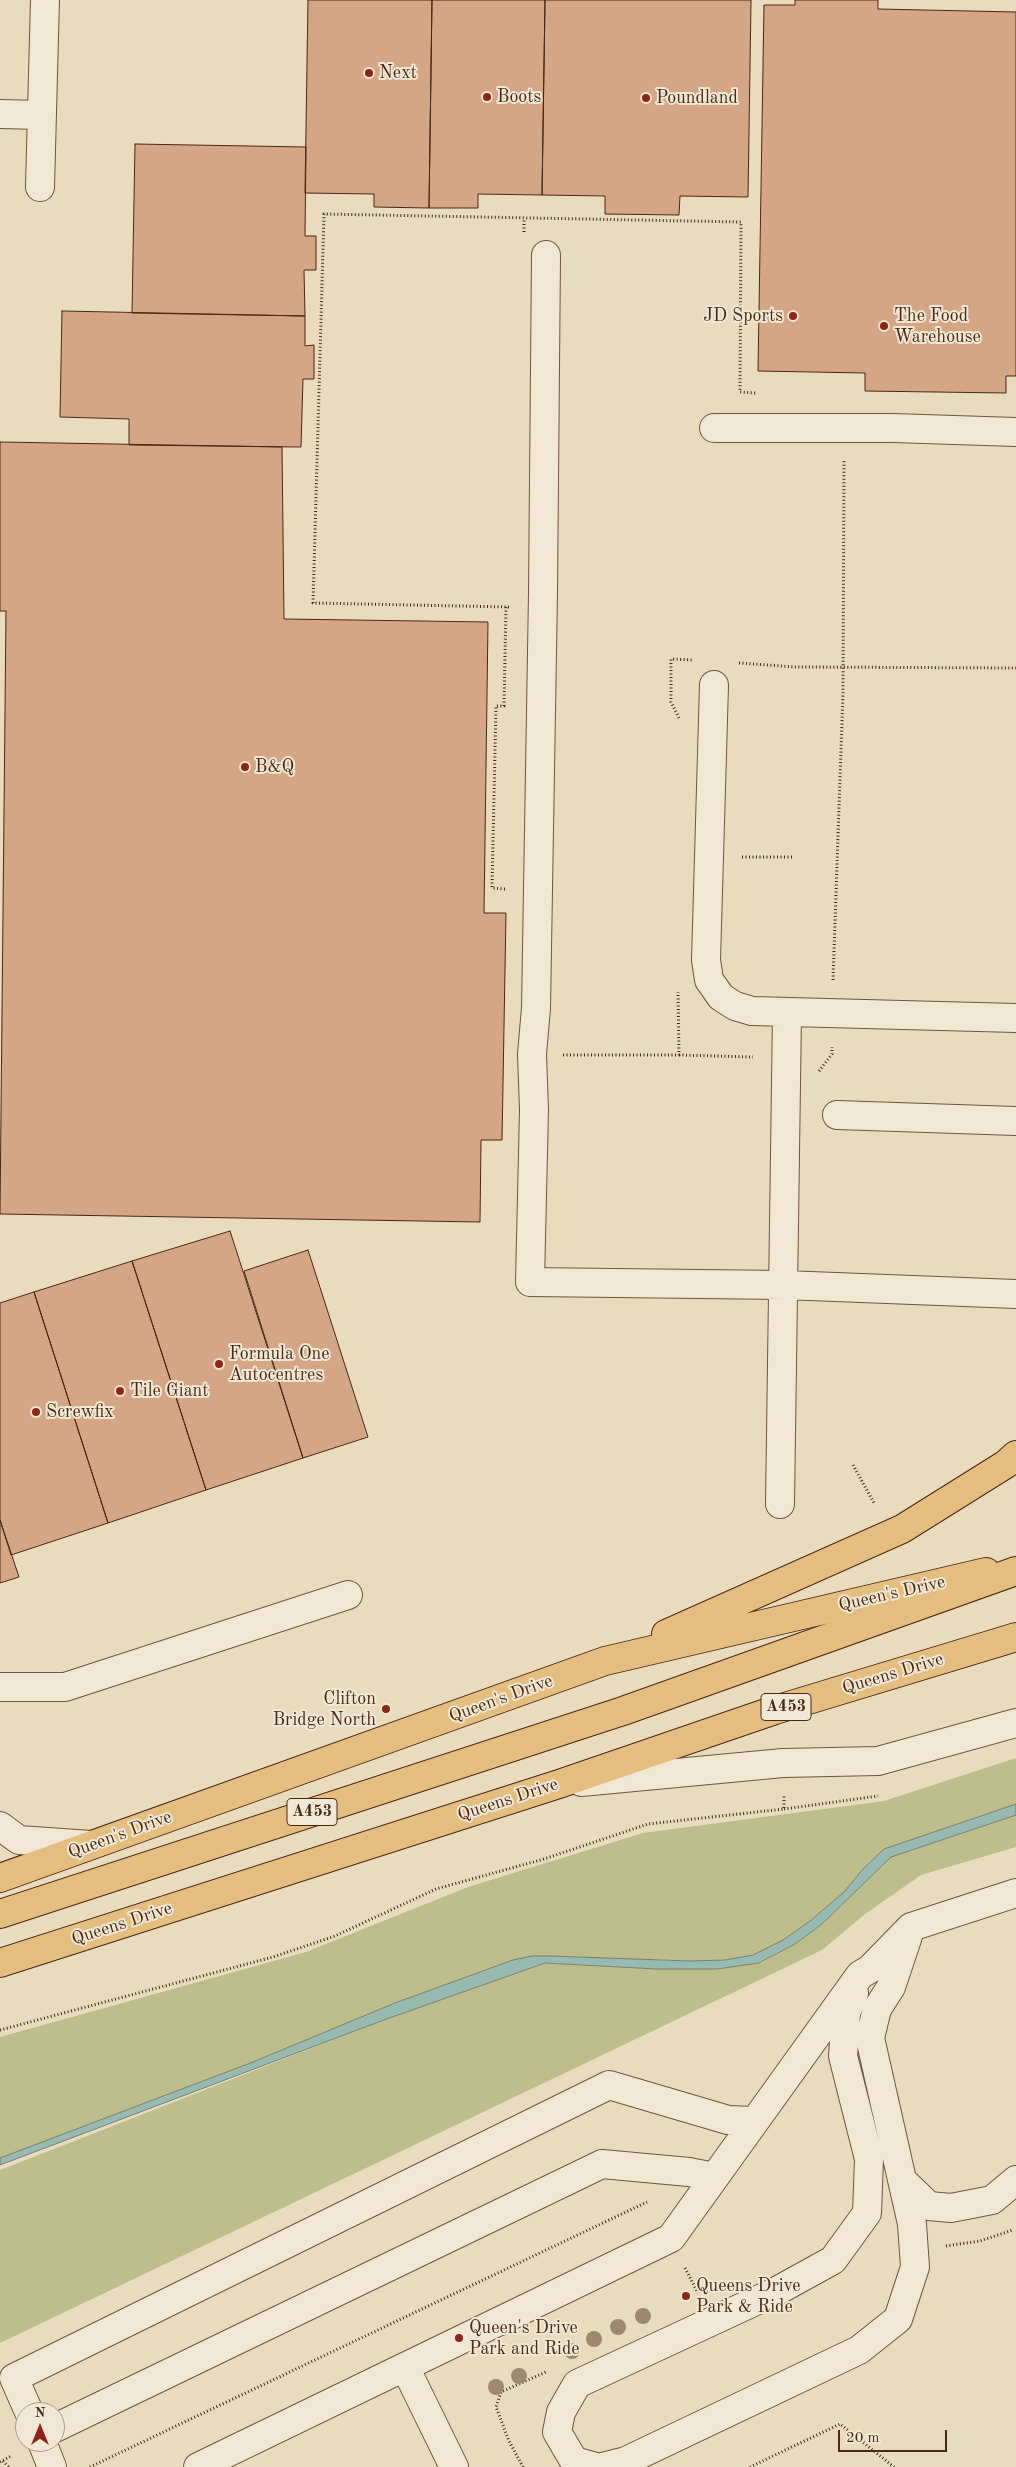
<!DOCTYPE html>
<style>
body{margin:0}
#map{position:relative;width:1016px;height:2467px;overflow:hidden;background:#e8dbbe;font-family:"Old Standard TT",serif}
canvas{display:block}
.north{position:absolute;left:15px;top:2402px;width:50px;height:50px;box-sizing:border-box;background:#f0e8d5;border:1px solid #ae9b88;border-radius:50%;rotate:0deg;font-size:14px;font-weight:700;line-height:20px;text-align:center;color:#4a2814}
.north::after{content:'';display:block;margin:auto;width:18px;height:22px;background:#8f2418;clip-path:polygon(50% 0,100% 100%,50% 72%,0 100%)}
.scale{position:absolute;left:838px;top:2430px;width:109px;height:22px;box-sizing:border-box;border:2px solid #4a2814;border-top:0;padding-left:6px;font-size:15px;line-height:18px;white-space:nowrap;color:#4a2814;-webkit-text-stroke:4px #f0e8d5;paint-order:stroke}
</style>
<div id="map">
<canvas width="1016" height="2467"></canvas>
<div class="north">N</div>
<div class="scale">20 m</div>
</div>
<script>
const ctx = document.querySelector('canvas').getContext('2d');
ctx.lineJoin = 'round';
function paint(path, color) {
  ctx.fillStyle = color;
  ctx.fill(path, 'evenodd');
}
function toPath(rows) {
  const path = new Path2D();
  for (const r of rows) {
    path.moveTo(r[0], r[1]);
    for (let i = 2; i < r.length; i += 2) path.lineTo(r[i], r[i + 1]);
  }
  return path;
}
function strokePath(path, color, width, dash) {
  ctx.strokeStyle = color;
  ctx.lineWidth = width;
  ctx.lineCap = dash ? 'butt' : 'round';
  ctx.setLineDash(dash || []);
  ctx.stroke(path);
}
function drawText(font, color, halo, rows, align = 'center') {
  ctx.font = font + ' "Old Standard TT",serif';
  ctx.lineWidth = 4;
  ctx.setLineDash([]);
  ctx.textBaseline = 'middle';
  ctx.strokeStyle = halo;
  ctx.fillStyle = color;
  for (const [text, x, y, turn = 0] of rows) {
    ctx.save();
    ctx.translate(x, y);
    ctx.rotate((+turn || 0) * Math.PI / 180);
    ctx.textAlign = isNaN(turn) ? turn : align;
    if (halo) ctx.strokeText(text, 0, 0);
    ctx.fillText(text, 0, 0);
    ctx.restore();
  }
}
paint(toPath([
 [1016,1758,1016,1804,884,1849,863,1869,844,1892,810,1921,783,1940,755,1954,725,1960,690,1961,551,1956,513,1960,395,2003,253,2062,0,2158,0,2037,306,1952,468,1887,643,1833,884,1801],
 [1016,1815,1016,1847,921,1875,865,1914,822,1950,0,2343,0,2170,381,2021,545,1963,656,1969,717,1969,761,1963,795,1944,822,1924,891,1857]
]), '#bebd8c');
const water = toPath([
 [1016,1804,1016,1815,891,1857,822,1924,795,1944,759,1963,717,1969,656,1969,545,1963,381,2021,0,2165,0,2158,253,2062,395,2003,513,1960,532,1956,551,1956,690,1961,725,1960,753,1955,783,1940,810,1921,844,1892,863,1869,884,1849,1016,1804]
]);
paint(water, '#97bbb0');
strokePath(water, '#788072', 1);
const building = toPath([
 [308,0,432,0,429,208,374,207,374,194,305,193,308,0],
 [432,0,545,0,542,195,478,194,478,208,429,208,432,0],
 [545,0,751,0,748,197,680,196,679,215,605,214,605,196,542,195,545,0],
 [795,0,878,0,878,9,1016,12,1016,376,1006,376,1006,393,865,391,865,373,758,371,764,5,795,5,795,0],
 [135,144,306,147,305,236,316,236,316,270,304,270,305,316,132,313,135,144],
 [62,311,305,316,305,346,314,345,314,379,303,379,301,447,129,445,129,419,60,417,62,311],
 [0,442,282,447,284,619,488,622,484,913,506,913,502,1140,481,1140,480,1222,0,1214,6,611,0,611,0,442],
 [230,1231,303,1458,206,1490,132,1261,230,1231],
 [308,1250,368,1437,303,1458,244,1271,308,1250],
 [132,1261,206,1490,108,1523,34,1292,132,1261],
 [34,1292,108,1523,11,1555,0,1520,0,1303,34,1292],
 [0,1520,19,1577,0,1583,0,1520]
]);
paint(building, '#d5a686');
strokePath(building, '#4a2814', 1);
const minor = toPath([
 [0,114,41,115],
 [40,187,45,0],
 [546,255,543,593,536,1008,532,1054,534,1110,530,1282,784,1285,1016,1294],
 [714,428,893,428,1016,432],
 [714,685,706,960,709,980,721,997,735,1006,752,1011,1016,1018],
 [837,1115,1016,1121],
 [780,1504,787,1013],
 [0,1687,65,1687,348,1595],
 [581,1782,783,1763,878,1761,1016,1723],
 [0,1826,19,1840,91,1845],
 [903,2181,929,2206,951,2208,992,2200,1016,2180],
 [405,2367,454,2467],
 [29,2412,14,2378,609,2085,728,2120,754,2121],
 [55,2428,602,2164,689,2172,714,2177],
 [42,2442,52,2467],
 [198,2467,671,2238,860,1975,870,1969,911,1927,1016,1893],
 [596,2467,574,2461,557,2432,561,2412,577,2384,775,2292,833,2260,867,2213,869,2159,843,2056,846,2013,854,1993],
 [602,2467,626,2461,859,2350,898,2319,915,2267,912,2224,870,2038,877,2009,891,1987,908,1936]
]);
const major = toPath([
 [666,1634,902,1529,1006,1464,1016,1455],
 [0,1878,605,1661,986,1572],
 [0,1963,559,1784,775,1710,1016,1637]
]);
const highway = toPath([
 [0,1914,623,1711,1016,1571]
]);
strokePath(minor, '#72553e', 30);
strokePath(major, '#4a2814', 30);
strokePath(highway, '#4a2814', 30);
strokePath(toPath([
 [524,232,524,218],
 [509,607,313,603,324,214,741,222,740,392,756,393],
 [739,663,796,667,1016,668],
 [679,718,671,702,671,659,693,660],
 [742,857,794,857],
 [505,889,492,888,496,706,504,706,506,607],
 [833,980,843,693,844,459],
 [563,1055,679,1055,678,992],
 [679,1055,753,1057],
 [819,1071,832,1054,832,1047],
 [853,1465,874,1503],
 [784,1809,878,1796],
 [0,2030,273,1957,335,1936,436,1889,544,1859,648,1824,784,1809,784,1796],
 [946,2246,980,2241,1013,2230],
 [685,2268,698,2293],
 [3,2461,9,2467],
 [0,2462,11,2456],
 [90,2467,647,2202],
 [523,2467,509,2441,496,2407,501,2392,546,2372],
 [750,2467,840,2424,894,2467]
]), '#4a2814', 3, [1, 2.5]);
strokePath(minor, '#f0e8d5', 28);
strokePath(major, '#e4be7f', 28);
strokePath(highway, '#e4be7f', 28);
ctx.fillStyle = '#9e896e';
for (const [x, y] of [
 [643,2316],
 [618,2327],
 [594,2339],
 [572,2351],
 [519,2376],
 [496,2387]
]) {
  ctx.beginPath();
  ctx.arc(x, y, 8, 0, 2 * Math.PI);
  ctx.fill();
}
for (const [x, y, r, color] of [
 [369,73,5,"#8f2418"],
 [487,97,5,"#8f2418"],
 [646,98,5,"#8f2418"],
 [793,316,5,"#8f2418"],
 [884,326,5,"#8f2418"],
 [245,767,5,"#8f2418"],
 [219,1364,5,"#8f2418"],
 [120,1391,5,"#8f2418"],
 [36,1412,5,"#8f2418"],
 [386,1709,5,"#8f2418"],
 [686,2296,5,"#8f2418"],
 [459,2338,5,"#8f2418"]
]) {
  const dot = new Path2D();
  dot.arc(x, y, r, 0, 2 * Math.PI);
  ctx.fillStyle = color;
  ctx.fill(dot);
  strokePath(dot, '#f0e8d5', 2);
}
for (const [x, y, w] of [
 [786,1707,50],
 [312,1812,50]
]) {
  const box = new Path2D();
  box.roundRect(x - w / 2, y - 13.5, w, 27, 4);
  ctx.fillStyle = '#f0e8d5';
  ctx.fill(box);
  strokePath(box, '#4a2814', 1);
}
drawText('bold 16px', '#4a2814', null, [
 ["A453",786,1707],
 ["A453",312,1812]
]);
drawText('18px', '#4a2814', '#f0e8d5', [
 ["Next",379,73],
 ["Boots",497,97],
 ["Poundland",656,98],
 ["JD Sports",783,316,"right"],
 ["The Food",894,316],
 ["Warehouse",894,337],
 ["B&Q",255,767],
 ["Formula One",229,1354],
 ["Autocentres",229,1375],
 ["Tile Giant",130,1391],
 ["Screwfix",46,1412],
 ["Clifton",376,1699,"right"],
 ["Bridge North",376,1720,"right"],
 ["Queens Drive",696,2286],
 ["Park & Ride",696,2307],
 ["Queen's Drive",469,2328],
 ["Park and Ride",469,2349]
], 'left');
drawText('18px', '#4a2814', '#f0e8d5', [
 ["Queen's Drive",892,1594,-13],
 ["Queens Drive",893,1674,-17],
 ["Queen's Drive",501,1699,-20],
 ["Queens Drive",508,1800,-18],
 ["Queen's Drive",120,1835,-20],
 ["Queens Drive",122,1924,-18]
]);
</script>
